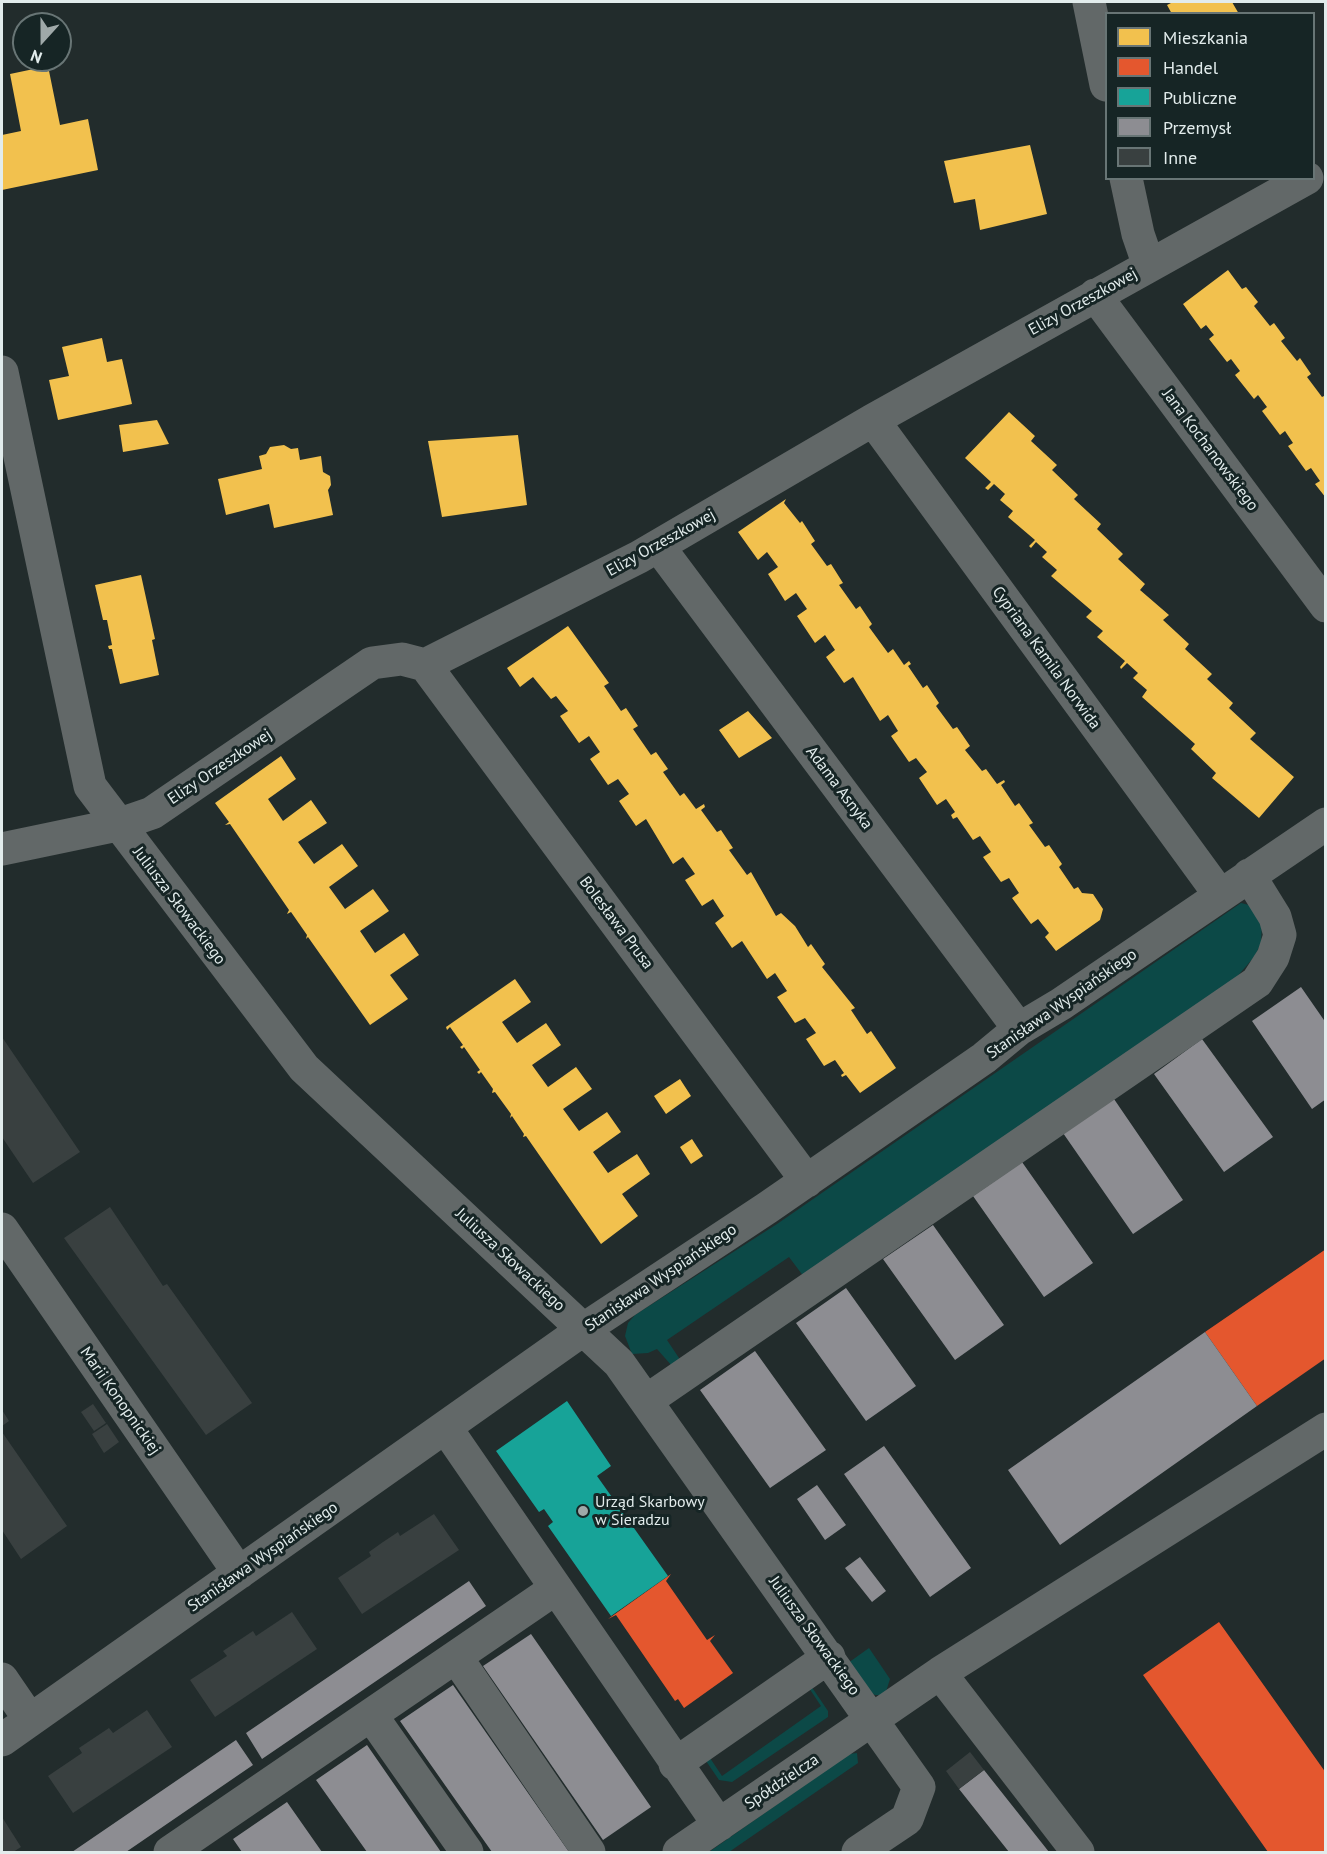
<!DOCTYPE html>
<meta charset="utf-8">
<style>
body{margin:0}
#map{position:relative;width:1327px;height:1854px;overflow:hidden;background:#222c2c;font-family:"PT Sans",sans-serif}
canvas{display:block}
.frame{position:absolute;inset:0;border:3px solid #e2ecec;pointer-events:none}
.legend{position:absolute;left:1105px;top:12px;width:210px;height:168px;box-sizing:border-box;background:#162525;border:2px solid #687575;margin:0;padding:8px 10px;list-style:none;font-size:18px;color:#e2ecec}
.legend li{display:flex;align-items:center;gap:12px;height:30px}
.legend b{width:30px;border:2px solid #687575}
.north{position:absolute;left:12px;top:12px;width:60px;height:60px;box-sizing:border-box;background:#162525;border:2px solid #687575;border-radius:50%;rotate:201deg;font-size:16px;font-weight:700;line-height:24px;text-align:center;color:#e2ecec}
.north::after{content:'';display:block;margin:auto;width:21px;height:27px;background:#9fa9a9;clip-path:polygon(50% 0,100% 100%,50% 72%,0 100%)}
</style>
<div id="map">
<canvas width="1327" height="1854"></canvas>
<div class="frame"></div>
<ul class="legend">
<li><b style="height:16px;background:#f2c14e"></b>Mieszkania</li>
<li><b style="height:16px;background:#e4572e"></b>Handel</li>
<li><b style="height:16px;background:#17a398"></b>Publiczne</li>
<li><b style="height:16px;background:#8d8d92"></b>Przemysł</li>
<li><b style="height:16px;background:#394040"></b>Inne</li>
</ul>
<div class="north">N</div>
</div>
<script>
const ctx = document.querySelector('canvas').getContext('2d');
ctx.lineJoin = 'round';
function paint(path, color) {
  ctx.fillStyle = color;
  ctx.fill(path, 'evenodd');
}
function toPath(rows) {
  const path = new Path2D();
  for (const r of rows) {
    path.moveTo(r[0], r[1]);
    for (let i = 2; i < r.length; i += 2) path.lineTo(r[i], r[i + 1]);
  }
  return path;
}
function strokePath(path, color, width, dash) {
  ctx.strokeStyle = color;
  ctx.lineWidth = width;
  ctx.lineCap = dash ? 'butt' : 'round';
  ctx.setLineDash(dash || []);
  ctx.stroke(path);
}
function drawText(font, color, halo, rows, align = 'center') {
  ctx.font = font + ' "PT Sans",sans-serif';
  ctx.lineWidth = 6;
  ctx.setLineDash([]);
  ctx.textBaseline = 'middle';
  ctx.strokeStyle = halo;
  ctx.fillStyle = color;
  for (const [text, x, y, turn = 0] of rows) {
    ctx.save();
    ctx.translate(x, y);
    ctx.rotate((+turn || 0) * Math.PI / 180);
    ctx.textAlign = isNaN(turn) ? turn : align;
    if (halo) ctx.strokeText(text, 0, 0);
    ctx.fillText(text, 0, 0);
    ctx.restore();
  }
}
paint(toPath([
 [1241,903,1249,905,1262,923,1261,943,1255,956,1221,995,804,1277,789,1257,667,1340,681,1361,672,1366,657,1349,648,1353,632,1354,625,1336,628,1323,635,1315,777,1224],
 [869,1648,890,1679,885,1695,875,1695,867,1690,848,1663],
 [809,1683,828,1711,828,1717,732,1782,719,1780,704,1758,708,1755,722,1776,821,1706,807,1685],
 [857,1753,858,1763,729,1852,709,1852,849,1754]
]), '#0c4947');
paint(toPath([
 [1173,2,1232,2,1239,14,1172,14,1167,5],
 [48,66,60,125,88,119,98,170,2,190,2,135,21,131,10,74],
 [1030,145,1047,214,980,230,975,199,954,203,944,161],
 [1228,270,1242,289,1246,287,1258,302,1254,306,1270,326,1274,323,1285,338,1281,341,1297,361,1300,358,1311,374,1307,377,1322,397,1326,395,1326,498,1315,484,1320,481,1311,468,1306,471,1288,446,1293,443,1285,431,1280,435,1262,411,1267,407,1258,395,1254,399,1235,375,1240,371,1231,359,1227,362,1209,339,1214,335,1206,325,1201,329,1183,304],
 [102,338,107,362,122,359,132,404,58,420,49,380,69,376,62,347],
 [1009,412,1035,436,1031,441,1057,465,1052,470,1078,495,1074,499,1101,524,1097,529,1123,554,1118,559,1145,584,1140,590,1169,615,1163,620,1189,644,1185,649,1212,674,1207,679,1233,703,1229,708,1256,733,1250,739,1294,777,1259,818,1212,778,1216,773,1191,749,1195,744,1142,697,1147,690,1133,678,1138,673,1127,663,1121,669,1120,667,1125,661,1097,637,1103,631,1086,617,1092,611,1051,576,1057,570,1042,557,1047,552,1036,542,1031,548,1029,546,1035,540,1008,517,1013,511,1000,500,1005,494,994,484,988,490,985,488,991,482,965,458],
 [157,420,169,444,123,452,119,425],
 [518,435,527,505,442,517,428,441],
 [284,445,291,449,298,448,300,460,321,456,323,472,330,476,331,485,328,490,333,515,274,528,269,504,226,515,218,479,262,469,259,456,266,454,270,447],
 [786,499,784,503,800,523,802,521,815,541,811,544,827,566,831,564,843,583,839,585,856,609,860,606,872,624,869,627,888,653,893,649,904,665,909,661,911,664,908,666,923,688,927,685,939,703,936,706,953,729,957,727,970,746,965,750,982,771,986,769,997,784,1004,780,1005,782,1001,785,1015,806,1019,803,1033,823,1029,825,1045,847,1049,845,1062,864,1059,867,1074,889,1078,887,1082,893,1093,894,1103,909,1100,920,1056,951,1045,937,1049,933,1038,919,1031,924,1012,898,1019,893,1009,878,1001,882,983,857,991,852,980,836,973,840,957,817,953,819,951,815,955,812,946,799,937,805,919,778,927,772,916,758,909,762,891,736,898,731,888,715,880,721,853,677,844,683,826,657,835,650,825,635,815,643,797,616,807,609,796,593,785,601,768,574,778,567,767,552,758,560,738,532],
 [141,575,155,639,152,640,159,675,120,684,112,649,109,649,108,646,112,645,107,620,103,620,95,585],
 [568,626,609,683,604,686,621,711,626,708,638,726,633,729,651,755,656,752,668,769,663,772,680,796,684,793,696,809,704,804,705,807,701,810,717,832,721,830,733,848,729,850,747,875,751,872,776,916,781,913,795,926,808,947,811,944,825,964,822,967,855,1008,851,1010,867,1034,871,1031,896,1068,860,1093,846,1075,842,1077,841,1075,844,1073,835,1060,824,1066,806,1039,816,1033,805,1018,795,1023,777,997,787,991,775,973,767,979,742,941,732,948,715,923,724,916,713,899,702,906,685,880,695,874,683,857,673,864,646,819,636,826,619,801,629,794,618,779,608,785,590,759,600,752,589,736,579,743,560,716,568,711,556,696,551,699,533,677,520,687,507,668],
 [748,711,772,738,739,758,719,730],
 [281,756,296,779,268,799,283,821,311,800,327,823,298,842,314,864,342,844,358,866,329,887,345,909,373,889,389,911,360,931,375,953,404,933,419,955,390,975,408,999,370,1025,308,937,306,939,307,935,291,912,287,914,289,910,230,824,225,825,229,822,215,803],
 [515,979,531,1002,502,1022,517,1043,546,1023,561,1045,532,1065,548,1087,576,1067,592,1089,563,1109,579,1131,607,1112,621,1132,593,1152,608,1173,637,1154,650,1174,622,1194,638,1216,601,1244,526,1136,523,1137,524,1134,512,1116,510,1118,511,1114,495,1092,492,1093,493,1089,481,1072,479,1074,477,1072,480,1070,464,1047,462,1049,460,1047,463,1045,450,1027,447,1030,446,1027],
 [680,1079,691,1096,666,1114,654,1096],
 [692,1139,703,1156,691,1164,680,1147]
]), '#f2c14e');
paint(toPath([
 [1326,1249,1326,1358,1257,1406,1205,1332],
 [671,1574,666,1581,707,1640,715,1635,710,1641,733,1673,684,1708,678,1699,675,1701,616,1615,608,1619],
 [1219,1622,1326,1773,1326,1852,1268,1852,1143,1675]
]), '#e4572e');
paint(toPath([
 [567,1401,611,1466,597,1476,668,1576,611,1616,548,1526,553,1522,544,1509,539,1512,496,1451]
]), '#17a398');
paint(toPath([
 [1301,987,1326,1023,1326,1099,1312,1109,1252,1021],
 [1202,1039,1273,1137,1224,1172,1154,1074],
 [1114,1099,1183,1200,1133,1234,1063,1133],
 [1022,1162,1093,1263,1044,1297,973,1196],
 [933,1225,1004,1325,955,1360,883,1259],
 [846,1288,916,1386,866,1421,796,1323],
 [1205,1332,1257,1406,1060,1545,1008,1470],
 [755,1351,826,1450,770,1488,700,1390],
 [884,1446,971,1568,930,1597,844,1474],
 [817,1485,846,1525,825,1540,797,1499],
 [860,1557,886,1591,872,1602,845,1568],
 [469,1581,486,1606,262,1759,246,1733],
 [531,1634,651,1807,603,1840,483,1666],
 [453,1685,569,1852,492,1852,400,1721],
 [236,1740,253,1765,126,1852,72,1852],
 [367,1745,441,1852,367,1852,316,1780],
 [984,1770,1049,1852,1009,1852,959,1789],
 [287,1802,322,1852,242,1852,233,1839]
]), '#8d8d92');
paint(toPath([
 [2,1037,80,1152,33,1183,2,1137],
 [110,1207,163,1286,167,1284,252,1403,206,1435,64,1238],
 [93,1404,106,1423,94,1431,81,1412],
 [2,1410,9,1421,2,1426],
 [107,1424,119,1442,104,1453,92,1434],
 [2,1432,67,1526,21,1559,2,1530],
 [434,1514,459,1550,362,1614,338,1578,371,1556,369,1552,383,1542,398,1532,400,1536],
 [292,1612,317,1649,215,1717,190,1680,227,1656,223,1651,253,1631,256,1636],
 [147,1710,172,1747,73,1813,48,1776,82,1753,79,1748,109,1728,113,1733],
 [970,1752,984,1770,959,1789,946,1771],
 [2,1817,21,1847,13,1852,2,1852]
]), '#394040');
strokePath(toPath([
 [1089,2,1106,85],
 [1126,178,1138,234,1149,266],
 [1095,295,1326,606],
 [2,372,90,786,304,1068,619,1363,919,1787,907,1819,858,1852],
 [873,420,1220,895],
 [659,547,1019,1029],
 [425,665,807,1181],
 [2,849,117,825,152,813,372,663,402,659,425,665,639,557,873,420,1307,178],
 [2,1229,239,1573],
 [646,1401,1257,982,1273,957,1280,935,1275,917,1249,875],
 [446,1428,719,1825],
 [456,1657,589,1852],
 [940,1673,1078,1852],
 [2,1679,30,1720],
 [371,1715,467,1852],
 [2,1740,584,1329,767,1208,984,1058,1019,1029,1061,1004,1326,824],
 [675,1764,829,1657],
 [170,1852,555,1589],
 [679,1852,940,1673,1326,1429]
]), '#626868', 33);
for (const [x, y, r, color] of [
 [583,1511,6,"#9fa9a9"]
]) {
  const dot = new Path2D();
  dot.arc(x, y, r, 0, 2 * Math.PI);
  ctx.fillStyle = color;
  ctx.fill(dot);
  strokePath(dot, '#162525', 2);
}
drawText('16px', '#e2ecec', '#162525', [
 ["Elizy Orzeszkowej",1083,302,-29],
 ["Jana Kochanowskiego",1210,450,53],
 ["Elizy Orzeszkowej",661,543,-29],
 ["Cypriana Kamila Norwida",1046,658,54],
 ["Elizy Orzeszkowej",220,767,-34],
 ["Adama Asnyka",839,788,53],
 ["Juliusza Słowackiego",179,906,53],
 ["Bolesława Prusa",616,923,53],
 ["Stanisława Wyspiańskiego",1062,1004,-35],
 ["Juliusza Słowackiego",510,1260,43],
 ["Stanisława Wyspiańskiego",661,1278,-34],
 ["Marii Konopnickiej",120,1401,55],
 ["Stanisława Wyspiańskiego",263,1557,-35],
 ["Juliusza Słowackiego",814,1636,54],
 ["Spółdzielcza",782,1782,-34]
]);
drawText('16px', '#e2ecec', '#162525', [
 ["Urząd Skarbowy",595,1502],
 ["w Sieradzu",595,1520]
], 'left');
</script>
